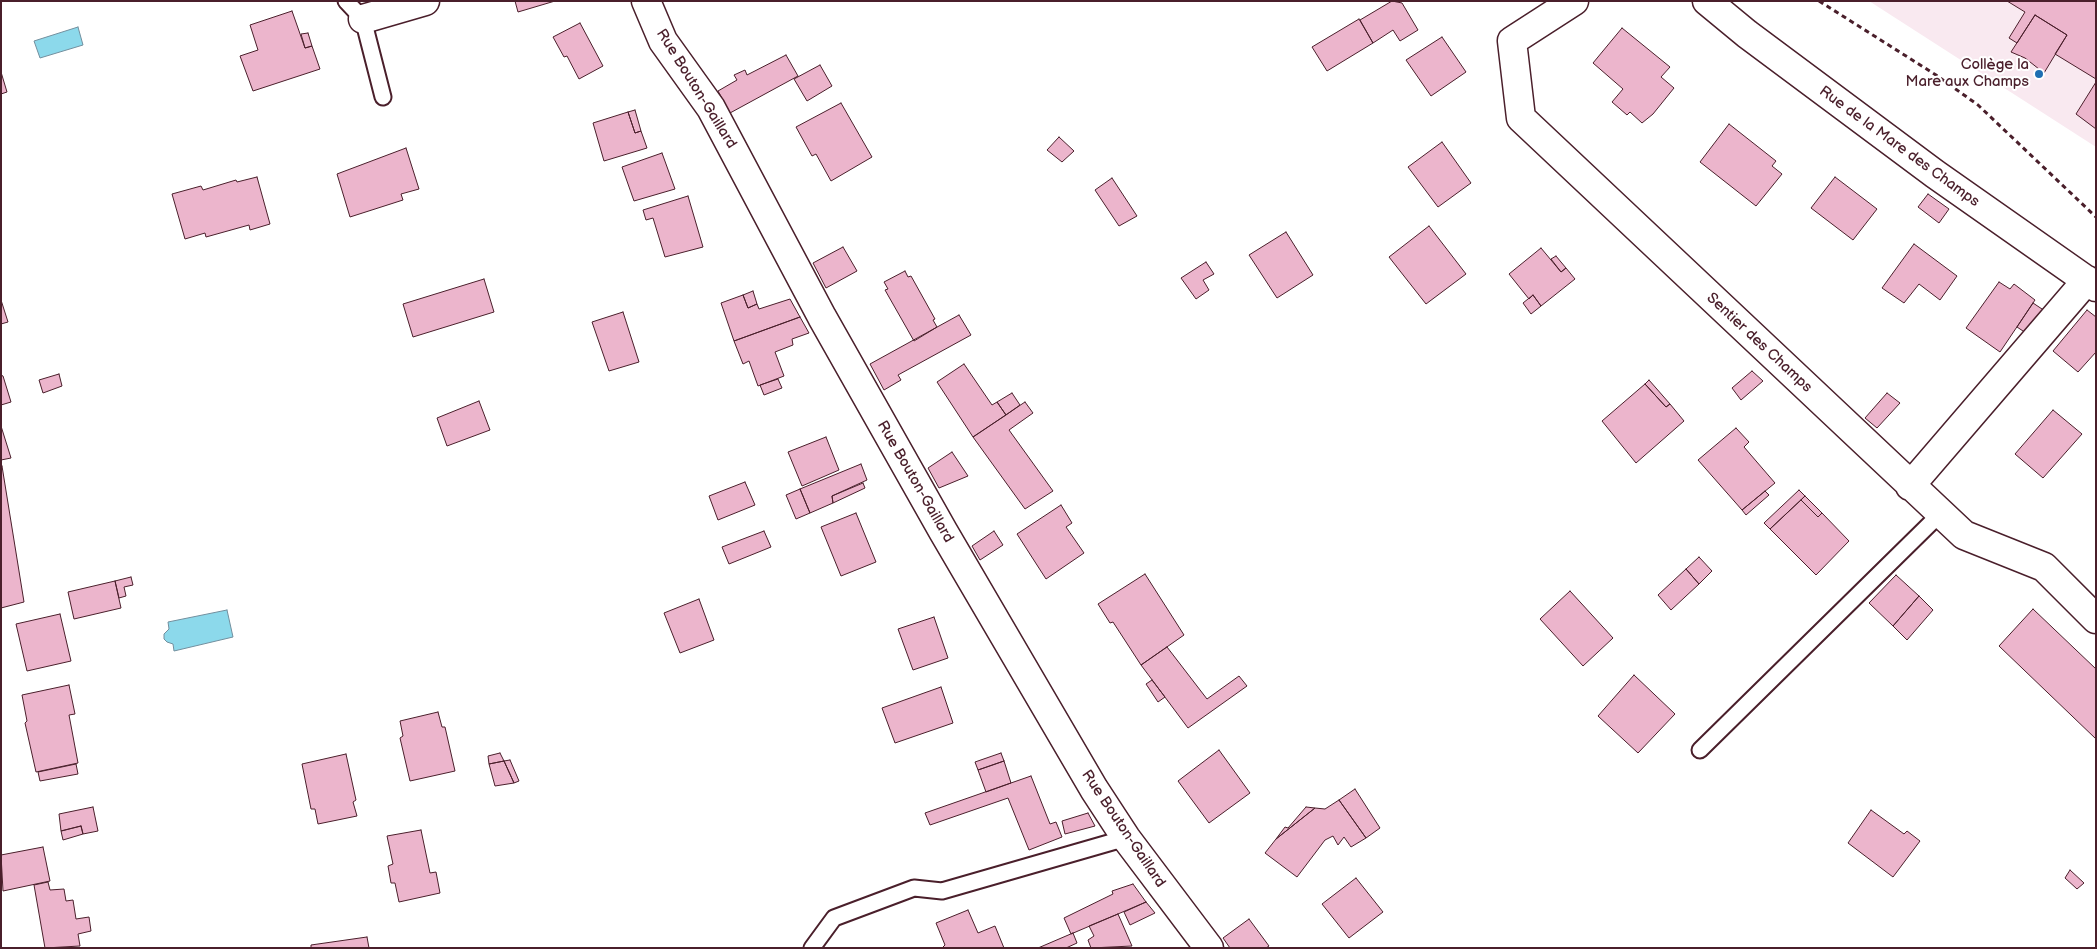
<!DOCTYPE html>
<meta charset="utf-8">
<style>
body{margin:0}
#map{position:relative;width:2097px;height:949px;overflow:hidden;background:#fff;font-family:"Balsamiq Sans",sans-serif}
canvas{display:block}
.frame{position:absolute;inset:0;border:2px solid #4a1f2b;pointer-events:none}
</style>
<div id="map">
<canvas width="2097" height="949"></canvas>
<div class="frame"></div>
</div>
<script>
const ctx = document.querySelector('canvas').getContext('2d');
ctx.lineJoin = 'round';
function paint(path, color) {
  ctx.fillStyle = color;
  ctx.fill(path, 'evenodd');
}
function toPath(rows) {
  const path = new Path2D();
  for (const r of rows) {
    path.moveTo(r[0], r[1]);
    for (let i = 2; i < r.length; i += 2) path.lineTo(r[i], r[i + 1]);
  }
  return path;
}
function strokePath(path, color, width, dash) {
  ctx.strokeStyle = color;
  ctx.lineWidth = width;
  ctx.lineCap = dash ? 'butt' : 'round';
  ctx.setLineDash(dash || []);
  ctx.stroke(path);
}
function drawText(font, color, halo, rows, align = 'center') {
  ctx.font = font + ' "Balsamiq Sans",sans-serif';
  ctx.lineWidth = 4;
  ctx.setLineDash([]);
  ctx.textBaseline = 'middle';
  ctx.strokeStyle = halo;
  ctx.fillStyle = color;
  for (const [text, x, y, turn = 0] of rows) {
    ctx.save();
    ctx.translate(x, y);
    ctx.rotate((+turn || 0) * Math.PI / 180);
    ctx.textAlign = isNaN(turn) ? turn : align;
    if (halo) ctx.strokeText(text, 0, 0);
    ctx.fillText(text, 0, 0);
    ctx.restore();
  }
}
paint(toPath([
 [1869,1,2096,1,2096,147]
]), '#f9e9f0');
const water = toPath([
 [78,27,83,45,40,58,34,41,78,27],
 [227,610,233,637,174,651,173,644,167,642,164,639,164,634,169,629,168,622,227,610]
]);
paint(water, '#8cd9eb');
strokePath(water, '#728f9e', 1);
const building = toPath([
 [515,1,555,1,518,12,515,1],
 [1392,1,1402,3,1418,30,1400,41,1393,30,1373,43,1360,20,1392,1],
 [2007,1,2096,1,2096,79,2055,54,2067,35,2035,15,2017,43,2009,38,2025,12,2007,1],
 [292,11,305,48,312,46,320,69,253,91,240,56,258,50,250,25,292,11],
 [2035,15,2067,35,2044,73,2025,58,2011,52,2035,15],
 [1359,19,1373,43,1327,71,1312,47,1359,19],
 [580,23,603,66,579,79,567,56,564,57,553,37,580,23],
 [1622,28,1670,67,1661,77,1674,88,1653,114,1642,123,1630,112,1627,115,1612,102,1623,89,1593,63,1622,28],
 [308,33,312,46,305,48,301,34,308,33],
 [1442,37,1466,72,1431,96,1406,60,1442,37],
 [786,55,798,76,730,113,718,91,737,80,734,75,745,70,747,75,786,55],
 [820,65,832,86,807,101,794,79,820,65],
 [1,72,7,92,1,94,1,72],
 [2096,82,2096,129,2076,114,2096,82],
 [841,103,872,157,831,181,816,154,812,156,796,127,841,103],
 [635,110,641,131,635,133,628,112,635,110],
 [628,112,635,133,641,131,647,148,604,161,593,123,628,112],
 [1729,124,1776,161,1772,166,1782,174,1756,206,1700,162,1729,124],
 [1059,137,1074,151,1062,162,1047,150,1059,137],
 [1442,142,1471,183,1438,207,1408,167,1442,142],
 [406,148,419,189,401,194,403,200,350,217,337,174,406,148],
 [662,153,675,189,634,201,622,167,662,153],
 [257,177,270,224,250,230,249,225,206,237,205,233,185,239,172,194,201,186,203,190,236,180,237,182,257,177],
 [1835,177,1877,209,1853,240,1811,208,1835,177],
 [1112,178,1137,216,1119,226,1095,190,1112,178],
 [1928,194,1949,209,1939,223,1918,207,1928,194],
 [688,196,703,247,665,257,653,218,646,220,643,210,688,196],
 [1429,226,1466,274,1426,304,1389,257,1429,226],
 [1286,232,1313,275,1277,298,1249,255,1286,232],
 [1914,244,1957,276,1940,300,1919,284,1904,303,1882,288,1914,244],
 [843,247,857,271,826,288,813,263,843,247],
 [1541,248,1561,272,1566,268,1575,279,1541,306,1533,295,1529,299,1509,274,1541,248],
 [1556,256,1566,268,1561,272,1551,259,1556,256],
 [1206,262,1214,274,1203,280,1209,290,1196,299,1181,278,1206,262],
 [905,271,908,277,911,276,935,319,933,320,937,327,914,341,885,290,888,289,884,282,905,271],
 [484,279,494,312,413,337,403,304,484,279],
 [1999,282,2010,289,2014,284,2035,300,2000,352,1966,328,1999,282],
 [753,291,757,304,748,308,743,295,753,291],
 [743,295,748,308,757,304,759,309,790,299,800,317,734,341,721,303,743,295],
 [1533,295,1541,306,1531,314,1523,303,1533,295],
 [1,300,8,322,1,324,1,300],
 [2033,303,2045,311,2026,333,2017,327,2033,303],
 [2087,310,2096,317,2096,352,2078,372,2053,351,2087,310],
 [623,312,639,362,609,371,592,322,623,312],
 [959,315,971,335,898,375,901,380,884,390,870,364,959,315],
 [800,317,809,333,792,339,793,345,775,352,784,376,758,386,749,361,743,364,734,341,800,317],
 [964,364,992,405,997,402,1006,415,973,437,937,382,964,364],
 [1752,371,1763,381,1741,400,1732,388,1752,371],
 [59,374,62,386,43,393,39,380,59,374],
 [1,375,3,376,11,402,1,405,1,375],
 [778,379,782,388,764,395,760,385,778,379],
 [1649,380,1670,404,1666,407,1645,384,1649,380],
 [1645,384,1666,407,1670,404,1684,421,1636,463,1602,421,1645,384],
 [1012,393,1020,405,1006,415,997,402,1012,393],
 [1887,393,1900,403,1877,428,1865,418,1887,393],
 [479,401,490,430,447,446,437,418,479,401],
 [1025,402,1033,413,1009,430,1053,491,1025,509,973,437,1025,402],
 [2053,410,2082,434,2043,478,2015,454,2053,410],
 [1,426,11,458,1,460,1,426],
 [1736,428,1749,442,1744,447,1775,483,1742,510,1698,460,1736,428],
 [826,437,839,470,802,486,788,452,826,437],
 [952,452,968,476,939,488,928,468,952,452],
 [861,464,867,480,832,496,833,503,810,513,800,489,861,464],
 [2,466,24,602,1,608,1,466,2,466],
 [745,482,755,505,718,520,709,496,745,482],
 [863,483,865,488,833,503,832,496,863,483],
 [800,489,810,513,796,519,786,495,800,489],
 [1799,490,1805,496,1770,529,1764,523,1799,490],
 [1765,491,1769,495,1746,515,1742,510,1765,491],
 [1805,496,1822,513,1818,517,1801,500,1805,496],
 [1801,500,1818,517,1822,513,1849,541,1816,575,1770,529,1801,500],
 [1061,505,1072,523,1066,527,1084,553,1046,579,1017,534,1061,505],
 [856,513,876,562,841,576,821,527,856,513],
 [764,531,771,547,729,564,722,547,764,531],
 [994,531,1003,545,980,560,972,546,994,531],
 [1699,557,1712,571,1699,584,1686,569,1699,557],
 [1686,569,1699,584,1671,610,1658,595,1686,569],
 [1145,574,1184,635,1141,665,1113,622,1110,623,1098,604,1145,574],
 [1896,575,1919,596,1893,626,1869,603,1896,575],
 [131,577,133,585,124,587,126,596,119,598,115,581,131,577],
 [115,581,121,608,74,619,68,592,115,581],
 [1570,591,1613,638,1583,666,1540,619,1570,591],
 [1919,596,1933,610,1907,640,1893,626,1919,596],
 [699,599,714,640,680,653,664,613,699,599],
 [2033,609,2096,669,2096,739,1999,646,2033,609],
 [60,614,71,661,27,671,16,624,60,614],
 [934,617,948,658,913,670,898,629,934,617],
 [1167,647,1207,699,1239,676,1247,686,1188,728,1141,665,1167,647],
 [1634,675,1675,714,1638,753,1598,716,1634,675],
 [1152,680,1165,697,1158,702,1146,684,1152,680],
 [69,685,75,714,69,715,78,763,36,772,25,723,27,721,22,695,69,685],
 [941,687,953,723,895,743,882,708,941,687],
 [438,712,442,727,445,727,455,771,410,781,400,738,403,736,400,721,438,712],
 [1219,750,1250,793,1209,823,1178,781,1219,750],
 [500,753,504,761,489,764,488,756,500,753],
 [1001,753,1004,761,978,770,975,762,1001,753],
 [346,754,356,800,353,802,357,816,318,824,315,809,311,809,302,764,346,754],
 [510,760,519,781,514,783,504,761,510,760],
 [504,761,514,783,495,786,489,764,504,761],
 [1004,761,1011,783,986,792,978,770,1004,761],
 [76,764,78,774,40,781,38,772,76,764],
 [1031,776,1050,824,1056,822,1062,837,1029,850,1008,798,930,825,925,813,1031,776],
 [1355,789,1380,828,1366,838,1339,800,1355,789],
 [1339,800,1366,838,1351,847,1344,837,1338,845,1333,836,1325,840,1297,877,1265,853,1276,839,1315,808,1325,809,1339,800],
 [93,807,98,831,83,834,81,826,61,831,59,814,93,807],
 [1306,807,1315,808,1276,839,1285,827,1288,828,1306,807],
 [1871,810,1904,834,1907,831,1920,841,1893,877,1848,843,1871,810],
 [1088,813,1095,826,1065,834,1062,821,1088,813],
 [81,826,83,834,63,840,61,831,81,826],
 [421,830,430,873,436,872,440,893,399,902,395,883,391,883,388,866,393,864,387,836,421,830],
 [43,847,50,881,3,891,1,855,43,847],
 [2070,870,2084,883,2077,889,2065,878,2070,870],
 [1356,878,1383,912,1349,938,1322,904,1356,878],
 [48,882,50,890,64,889,66,901,73,900,76,919,89,917,91,931,78,934,80,946,45,948,34,885,48,882],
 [1133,884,1146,902,1071,934,1064,918,1113,894,1112,891,1133,884],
 [1146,902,1155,913,1130,925,1124,912,1146,902],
 [968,910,978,933,995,926,1004,948,942,948,945,945,936,923,968,910],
 [1118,914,1132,946,1091,948,1088,940,1094,936,1089,926,1118,914],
 [1249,919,1269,946,1266,948,1230,948,1223,938,1249,919],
 [1073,933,1077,943,1066,948,1038,948,1073,933],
 [367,937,369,948,311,948,311,945,367,937]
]);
paint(building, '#ecb5cc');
strokePath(building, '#4a1f2b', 1);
const service = toPath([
 [346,1,363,19,383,97],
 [1700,750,1941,513],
 [812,948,834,918,914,888,942,891,1126,838]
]);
const minor = toPath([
 [646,1,663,41,711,108,822,317,943,531,1094,789,1126,838,1209,948],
 [1574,1,1512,41,1521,118,1964,535,2044,567,2096,619],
 [1707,1,1747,34,1935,174,2096,287],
 [363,19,425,1],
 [1910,486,2087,280]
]);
strokePath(service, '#4a1f2b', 19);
strokePath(minor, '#4a1f2b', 31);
strokePath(toPath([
 [1819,1,1936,75,1978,105,2096,217]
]), '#4a1f2b', 3, [5, 4]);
strokePath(service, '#fff', 15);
strokePath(minor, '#fff', 28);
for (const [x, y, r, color] of [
 [2039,74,5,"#1f6fb2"]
]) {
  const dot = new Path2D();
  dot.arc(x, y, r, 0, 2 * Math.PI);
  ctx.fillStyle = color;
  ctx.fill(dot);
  strokePath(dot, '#fff', 2);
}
drawText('15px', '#4a1f2b', '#fff', [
 ["Collège la",2029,65],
 ["Mare aux Champs",2029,82]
], 'right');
drawText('15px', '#4a1f2b', '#fff', [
 ["Rue Bouton-Gaillard",696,89,58],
 ["Rue de la Mare des Champs",1899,147,36],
 ["Sentier des Champs",1759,343,43],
 ["Rue Bouton-Gaillard",915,482,60],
 ["Rue Bouton-Gaillard",1123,829,56]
]);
</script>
